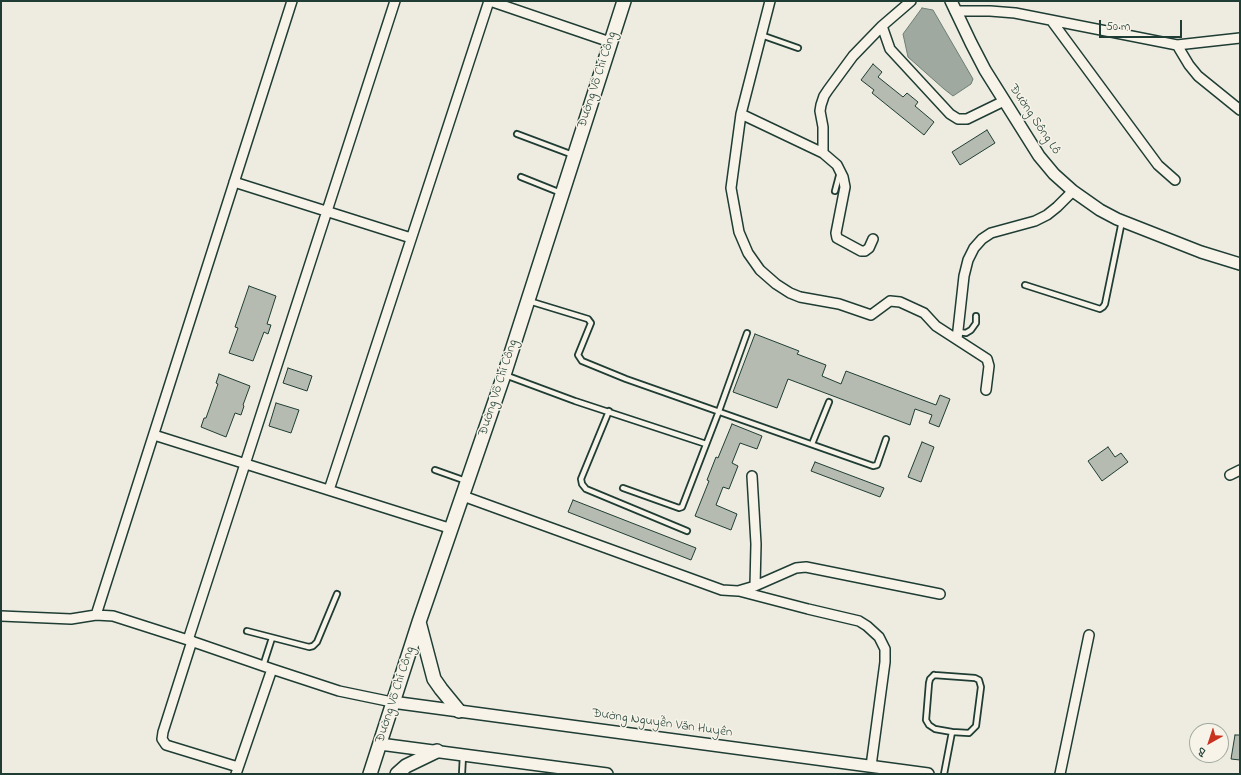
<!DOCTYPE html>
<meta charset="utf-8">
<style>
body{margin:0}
#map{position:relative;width:1241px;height:775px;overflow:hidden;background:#eeece1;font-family:"Indie Flower",sans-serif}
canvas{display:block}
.frame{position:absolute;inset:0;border:2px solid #1f3d34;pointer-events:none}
.north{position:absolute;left:1189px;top:723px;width:40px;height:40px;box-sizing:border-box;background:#f7f3e8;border:1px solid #a1aaa0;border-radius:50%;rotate:219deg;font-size:11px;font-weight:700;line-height:16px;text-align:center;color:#1f3d34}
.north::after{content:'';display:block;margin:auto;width:14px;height:18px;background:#c8321e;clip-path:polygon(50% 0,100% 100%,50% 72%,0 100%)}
.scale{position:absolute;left:1099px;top:20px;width:83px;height:18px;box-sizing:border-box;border:2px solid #1f3d34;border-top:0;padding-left:5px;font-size:12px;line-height:14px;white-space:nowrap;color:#1f3d34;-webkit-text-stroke:3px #f7f3e8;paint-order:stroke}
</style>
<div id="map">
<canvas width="1241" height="775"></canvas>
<div class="frame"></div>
<div class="north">B</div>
<div class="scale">50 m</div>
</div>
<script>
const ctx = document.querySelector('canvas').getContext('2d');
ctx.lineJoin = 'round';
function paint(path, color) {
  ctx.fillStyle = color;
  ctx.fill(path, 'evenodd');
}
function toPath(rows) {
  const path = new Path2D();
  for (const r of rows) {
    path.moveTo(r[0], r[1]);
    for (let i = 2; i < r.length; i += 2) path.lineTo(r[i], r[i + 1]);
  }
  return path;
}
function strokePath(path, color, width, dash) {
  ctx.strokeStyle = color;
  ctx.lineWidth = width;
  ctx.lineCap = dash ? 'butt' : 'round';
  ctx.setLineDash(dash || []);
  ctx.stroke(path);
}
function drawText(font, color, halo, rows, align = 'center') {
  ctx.font = font + ' "Indie Flower",sans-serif';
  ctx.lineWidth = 3;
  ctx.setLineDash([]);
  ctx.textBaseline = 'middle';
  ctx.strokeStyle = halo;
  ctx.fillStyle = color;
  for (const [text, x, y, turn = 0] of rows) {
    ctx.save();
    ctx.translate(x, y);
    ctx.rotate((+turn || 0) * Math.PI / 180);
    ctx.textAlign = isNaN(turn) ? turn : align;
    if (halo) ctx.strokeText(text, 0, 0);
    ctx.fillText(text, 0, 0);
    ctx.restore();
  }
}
const water = toPath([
 [922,8,933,10,973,79,971,84,953,96,944,89,908,57,903,34,922,8]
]);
paint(water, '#9fa99f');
strokePath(water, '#6c7e74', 1);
const building = toPath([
 [873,64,882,72,878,77,903,97,907,93,918,102,915,106,934,122,924,135,872,93,874,90,861,80,873,64],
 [987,130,995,143,960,165,952,152,987,130],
 [249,286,276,296,267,324,271,325,268,334,264,332,253,361,229,353,238,328,235,327,249,286],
 [755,334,799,351,797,354,826,365,822,376,841,384,846,371,936,405,940,395,950,399,939,427,929,423,932,415,915,409,910,425,788,379,777,408,733,392,755,334],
 [288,368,312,376,307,391,283,383,288,368],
 [219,374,250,386,243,405,244,406,241,415,235,413,226,437,201,427,204,418,206,418,218,384,216,383,219,374],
 [276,403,299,410,291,433,269,426,276,403],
 [732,424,762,436,757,449,740,443,732,463,738,466,729,489,723,487,716,505,737,514,731,530,695,516,709,481,707,480,716,457,718,458,732,424],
 [922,442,934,447,921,482,908,477,922,442],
 [1108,447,1115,457,1121,453,1128,462,1102,481,1088,461,1108,447],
 [815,462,884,488,880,497,811,471,815,462],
 [573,500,696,548,691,560,568,512,573,500],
 [1235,735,1240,735,1240,760,1231,759,1235,735]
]);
paint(building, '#b5bbb0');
strokePath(building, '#1f3d34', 1);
const service = toPath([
 [761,35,798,48],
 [517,134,573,155],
 [521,177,561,193],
 [835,191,840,172],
 [1025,285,1100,309,1103,307,1105,304,1122,221],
 [529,301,588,319,591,323,578,355,582,361,626,379,873,466,877,465,886,439],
 [958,332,966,333,971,330,976,323,976,316],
 [505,375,575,401,706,444],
 [609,411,581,479,582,484,586,489,687,531],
 [812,444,829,402],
 [435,470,466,481],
 [623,488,679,508,682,507,719,411,747,333],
 [247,631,309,647,313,646,317,642,337,594],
 [263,666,272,638],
 [934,675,975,678,979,680,981,687,976,726,969,733,952,732,935,729,929,725,926,720,929,683,930,679,934,675],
 [462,774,463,755],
 [944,774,952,732]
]);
const minor = toPath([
 [490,1,610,42],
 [770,1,741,114,731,188,739,232,748,253,760,270,776,284,790,293,800,297,839,304,871,315,890,301,900,302,924,313,936,326,987,359,989,366,986,390],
 [911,1,882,26,890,49,950,114,958,119,967,119,1004,101],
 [955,11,990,11,1015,13,1177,45,1240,38],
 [1051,20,1158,165,1175,180],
 [1177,45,1189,65,1198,76,1240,110],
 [741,114,823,153,837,165,843,177,845,187,836,233,837,238,861,251,865,251,869,248,873,239],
 [823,153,823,127,820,111,821,105,824,96,828,90,853,56,882,26],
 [234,182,411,238],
 [957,339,964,276,968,260,974,248,982,239,991,233,1035,221,1047,215,1057,207,1073,191],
 [154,435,452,529],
 [1230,475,1240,470],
 [752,476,756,544,755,586],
 [329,490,489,1],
 [463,496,722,590,738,591,755,586,796,568,806,567,940,594],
 [739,591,808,609,859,621,867,626,879,637,885,649,885,662,871,766],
 [96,615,292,1],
 [1,616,71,619,96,615,113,616,188,640,272,669,339,691,392,702],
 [188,640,395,1],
 [192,641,163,732,162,739,166,745,238,767],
 [236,774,272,669],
 [1060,774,1089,635]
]);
const tertiary = toPath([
 [951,1,971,43,985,70,1039,156,1054,174,1073,191,1100,210,1117,219,1201,252,1240,264],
 [392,702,928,774],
 [380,744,607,774]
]);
const secondary = toPath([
 [419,622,434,679,441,689,459,711],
 [370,774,419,622,504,375,624,1],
 [397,774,406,766,437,751]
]);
strokePath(service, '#1f3d34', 8);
strokePath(minor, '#1f3d34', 12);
strokePath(tertiary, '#1f3d34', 14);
strokePath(secondary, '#1f3d34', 16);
strokePath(service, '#f7f3e8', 4.5);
strokePath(minor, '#f7f3e8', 9);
strokePath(tertiary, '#f7f3e8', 11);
strokePath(secondary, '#f7f3e8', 13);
drawText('13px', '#1f3d34', '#f7f3e8', [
 ["Đường Võ Chí Công",598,80,-72],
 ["Đường Sông Lô",1034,120,56],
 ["Đường Võ Chí Công",499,388,-72],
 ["Đường Võ Chí Công",396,695,-72],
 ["Đường Nguyễn Văn Huyên",662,724,8]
]);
</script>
